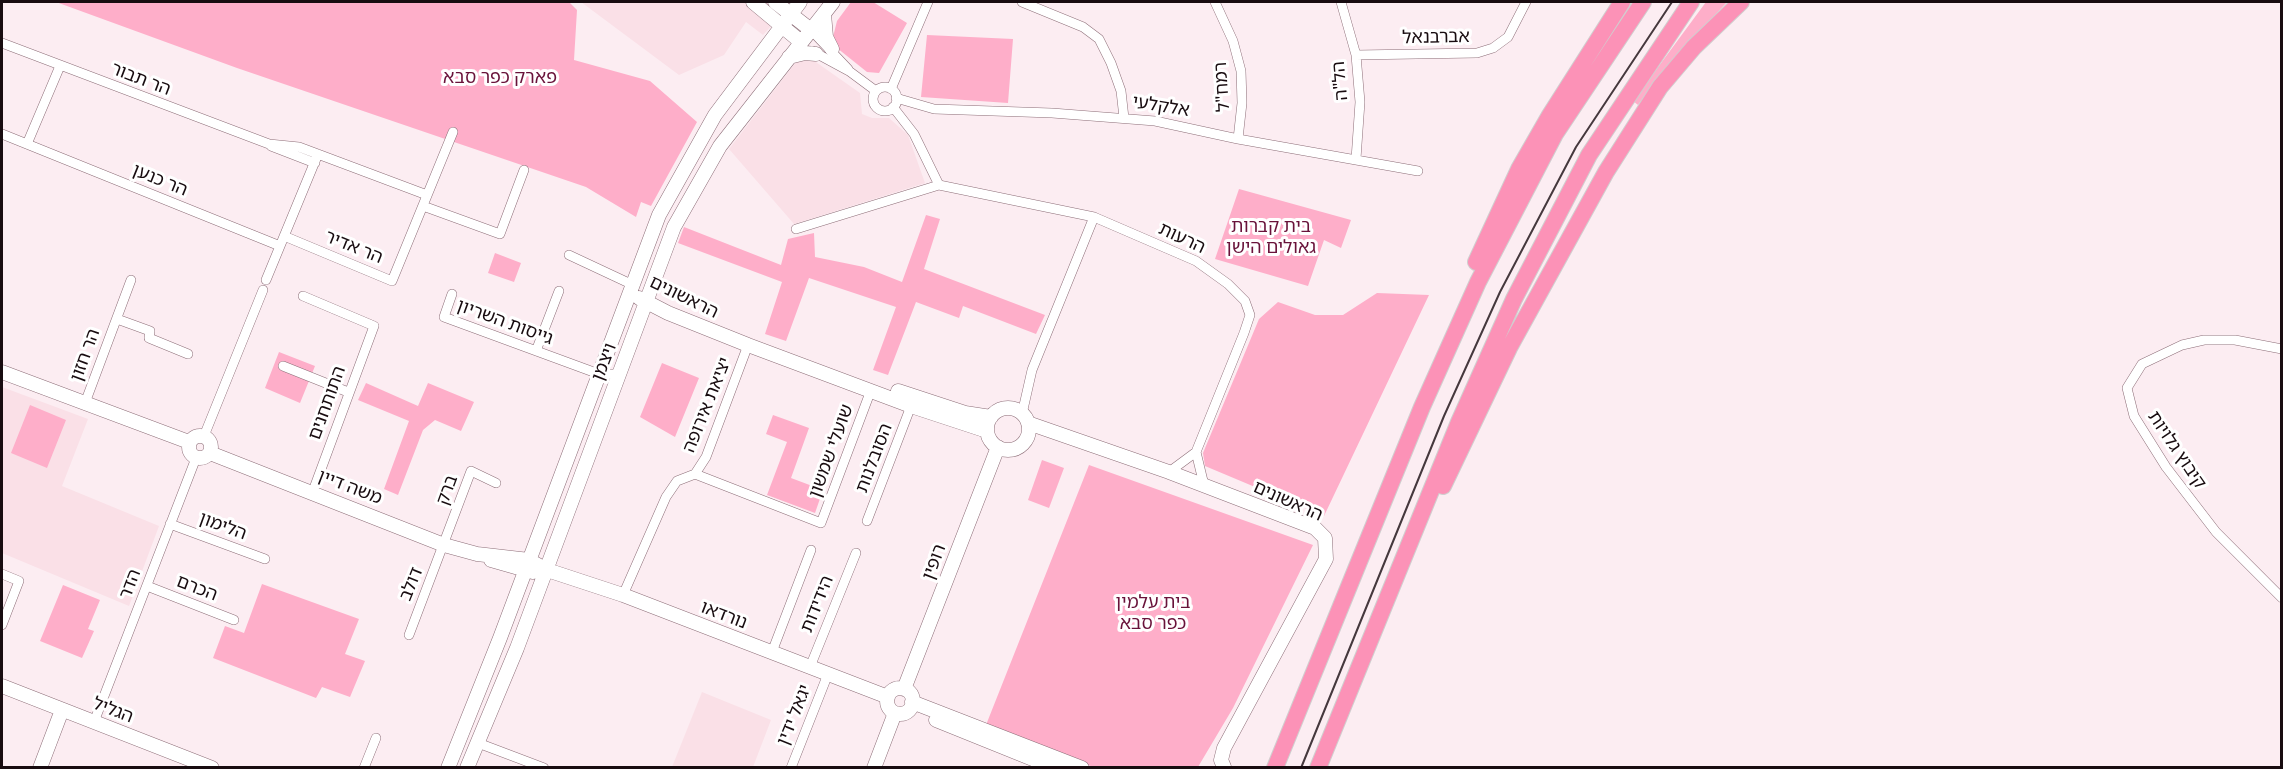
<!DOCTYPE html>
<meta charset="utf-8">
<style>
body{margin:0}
#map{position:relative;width:2283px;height:769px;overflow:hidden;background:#fcedf2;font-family:"Public Sans",sans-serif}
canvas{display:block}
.frame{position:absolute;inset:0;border:3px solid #180c10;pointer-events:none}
</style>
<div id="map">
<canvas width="2283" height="769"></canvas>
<div class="frame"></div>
</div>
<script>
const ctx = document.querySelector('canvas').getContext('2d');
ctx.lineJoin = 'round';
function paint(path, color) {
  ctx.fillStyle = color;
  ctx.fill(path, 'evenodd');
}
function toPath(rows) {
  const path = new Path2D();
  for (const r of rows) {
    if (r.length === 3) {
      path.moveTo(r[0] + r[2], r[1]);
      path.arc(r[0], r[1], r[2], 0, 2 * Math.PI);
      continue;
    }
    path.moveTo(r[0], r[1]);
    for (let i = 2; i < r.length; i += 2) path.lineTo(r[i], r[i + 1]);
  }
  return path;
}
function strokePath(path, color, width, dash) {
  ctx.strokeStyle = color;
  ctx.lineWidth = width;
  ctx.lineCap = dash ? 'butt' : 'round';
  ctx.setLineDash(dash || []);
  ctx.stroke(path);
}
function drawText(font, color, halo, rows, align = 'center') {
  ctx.font = font + ' "Public Sans","Noto Sans Hebrew",sans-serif';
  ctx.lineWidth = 6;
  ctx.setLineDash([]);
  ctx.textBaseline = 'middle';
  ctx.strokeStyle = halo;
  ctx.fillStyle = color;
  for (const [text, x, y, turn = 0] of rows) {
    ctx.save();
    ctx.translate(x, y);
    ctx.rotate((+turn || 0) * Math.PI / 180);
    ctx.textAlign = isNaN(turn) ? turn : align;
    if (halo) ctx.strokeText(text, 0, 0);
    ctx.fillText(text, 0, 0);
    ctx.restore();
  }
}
paint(toPath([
 [581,2,793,2,763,35,746,22,724,55,679,75],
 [803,53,860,93,862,114,872,118,889,118,908,135,925,183,794,224,729,149],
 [2,387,88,419,62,486,159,526,129,606,2,553],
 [702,692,771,720,753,767,672,767]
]), '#fae0e7');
paint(toPath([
 [56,2,569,2,577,10,574,60,650,81,697,122,651,206,641,202,636,217,586,187,237,68],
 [851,2,873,2,907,23,879,73,867,72,837,48,833,37,837,21],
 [1706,2,1727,2,1662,73,1638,105,1633,101],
 [927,35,1013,39,1008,103,921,97],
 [1239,189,1351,220,1341,248,1324,240,1308,286,1215,259],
 [926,215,940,219,924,269,1045,315,1036,334,963,306,959,318,916,302,888,375,873,370,896,307,809,278,786,341,765,334,782,282,678,243,684,227,781,265,788,239,814,233,815,257,864,267,902,282],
 [495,253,521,263,514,282,488,273],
 [1377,293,1429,295,1324,516,1205,466,1203,453,1259,319,1278,302,1315,315,1343,315],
 [279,352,315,366,300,403,265,388],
 [662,363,699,378,675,437,640,417],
 [366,383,418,406,428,383,474,402,461,431,435,420,423,430,398,495,384,489,409,421,358,400],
 [30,405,66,420,47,468,11,453],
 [773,415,809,428,791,478,823,490,815,513,767,495,787,442,766,434],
 [1042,460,1064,468,1049,508,1028,500],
 [1089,465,1313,545,1233,708,1198,767,1093,767,986,725],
 [262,584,359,619,345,654,365,661,350,697,322,687,316,698,213,658,225,626,244,633],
 [63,585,100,600,88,629,94,631,82,658,40,641]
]), '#feaec9');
const street = toPath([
 [1022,2,1083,27,1099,39,1111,63,1121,91,1124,118],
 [1215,2,1233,41,1241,71,1242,103,1238,139],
 [1341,2,1356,55,1360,102,1356,159],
 [811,30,848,69],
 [2,43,269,144,299,147,427,195],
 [812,51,849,71,876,91],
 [1356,55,1477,53,1493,48,1508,37,1526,2],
 [885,99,12],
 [891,89,928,2],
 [896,98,934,109,1052,113,1155,121,1238,139,1418,171],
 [893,107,914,134,939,185,1094,217,1196,261,1228,284,1245,301,1250,315,1244,333,1196,452,1169,472],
 [2,134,280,246],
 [27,144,60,66],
 [271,146,315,163],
 [423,206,500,234,524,170],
 [796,229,939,185],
 [284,236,392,281,453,132],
 [569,255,631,284],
 [266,280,318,154],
 [452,294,444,317,599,374,619,374],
 [303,296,374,326,313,491],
 [117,319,150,331,149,338,188,354],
 [2282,349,2235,340,2204,340,2182,345,2142,364,2127,388,2134,416,2166,467,2216,532,2282,598],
 [536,351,559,291],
 [283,366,348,392],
 [85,403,131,280],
 [1022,414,1032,370,1094,217],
 [204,436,263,290],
 [1196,452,1204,485],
 [695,474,821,523,871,390],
 [867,521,911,406],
 [170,524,265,559],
 [2,574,19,581,2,625],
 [147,586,234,620],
 [623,595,666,497,677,481,695,474,706,457,748,345],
 [409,635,471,471,496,483],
 [772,652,811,550],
 [810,667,856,553],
 [94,722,196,458],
 [478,743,544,768],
 [364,768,376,738],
 [791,768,828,674]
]);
const secondary = toPath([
 [753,2,801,42],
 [775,2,811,30],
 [824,14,826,37,832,49],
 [789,57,805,53,816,54],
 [639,298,668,313,748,345,911,406,987,431],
 [2,372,189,442],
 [898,391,965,413,991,417],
 [1008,429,21],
 [1028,423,1169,472,1315,528,1325,538,1326,559,1224,748,1221,760,1224,767],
 [200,447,11],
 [210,453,444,545,477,554,529,560,547,570,623,595,888,697],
 [491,560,533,572],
 [2,686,212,768],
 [900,701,13],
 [904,689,998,447],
 [912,702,1082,768],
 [936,720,1055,768],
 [40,768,62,710],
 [448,768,500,638,659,215,715,115,800,2],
 [467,768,517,648,674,227,720,146,833,2],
 [874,768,895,713]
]);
const highway = toPath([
 [1476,262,1519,169,1550,115,1622,2],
 [1443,486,1509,348,1606,172,1660,87,1694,47,1741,2],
 [1275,768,1422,407,1478,282,1555,134,1643,2],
 [1318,768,1459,422,1514,299,1589,155,1691,2]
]);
strokePath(street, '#8d6e78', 10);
strokePath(secondary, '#8d6e78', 15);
strokePath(highway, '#d1cecf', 18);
strokePath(street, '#fff', 9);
strokePath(secondary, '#fff', 14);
strokePath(highway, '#fc92b7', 16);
strokePath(toPath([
 [1301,768,1444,416,1500,292,1576,147,1672,2]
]), '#45383d', 2);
drawText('18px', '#180c10', '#fff', [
 ["אברבנאל",1436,37,-1],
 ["הר תבור",141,79,21],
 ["הל\"ה",1340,81,-95],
 ["רמח\"ל",1222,87,-94],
 ["אלקלעי",1161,106,9],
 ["הר כנען",160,180,22],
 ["הרעות",1182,238,25],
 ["הר אדיר",354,247,22],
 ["הראשונים",684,297,26],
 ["גייסות השריון",505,322,20],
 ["הר חזון",85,355,-70],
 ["ויצמן",604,362,-69],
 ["התותחנים",327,403,-70],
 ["יציאת אירופה",707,405,-68],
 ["קיבוץ גלויות",2177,450,56],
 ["שועלי שמשון",831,451,-70],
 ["הסובלנות",874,458,-69],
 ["משה דיין",350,487,21],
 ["ברק",447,490,-70],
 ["הראשונים",1288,501,24],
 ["הלימון",223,526,20],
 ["רופין",934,562,-69],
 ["הדר",130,584,-69],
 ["דולב",411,584,-68],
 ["הכרם",197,588,21],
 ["הידידות",817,604,-68],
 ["נורדאו",724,615,21],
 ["הגליל",113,710,21],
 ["יגאל ידין",794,715,-68]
]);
drawText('18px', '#69123a', '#fff', [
 ["פארק כפר סבא",500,77],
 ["בית קברות",1271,226],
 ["גאולים הישן",1271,247],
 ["בית עלמין",1153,602],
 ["כפר סבא",1153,623]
]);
</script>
